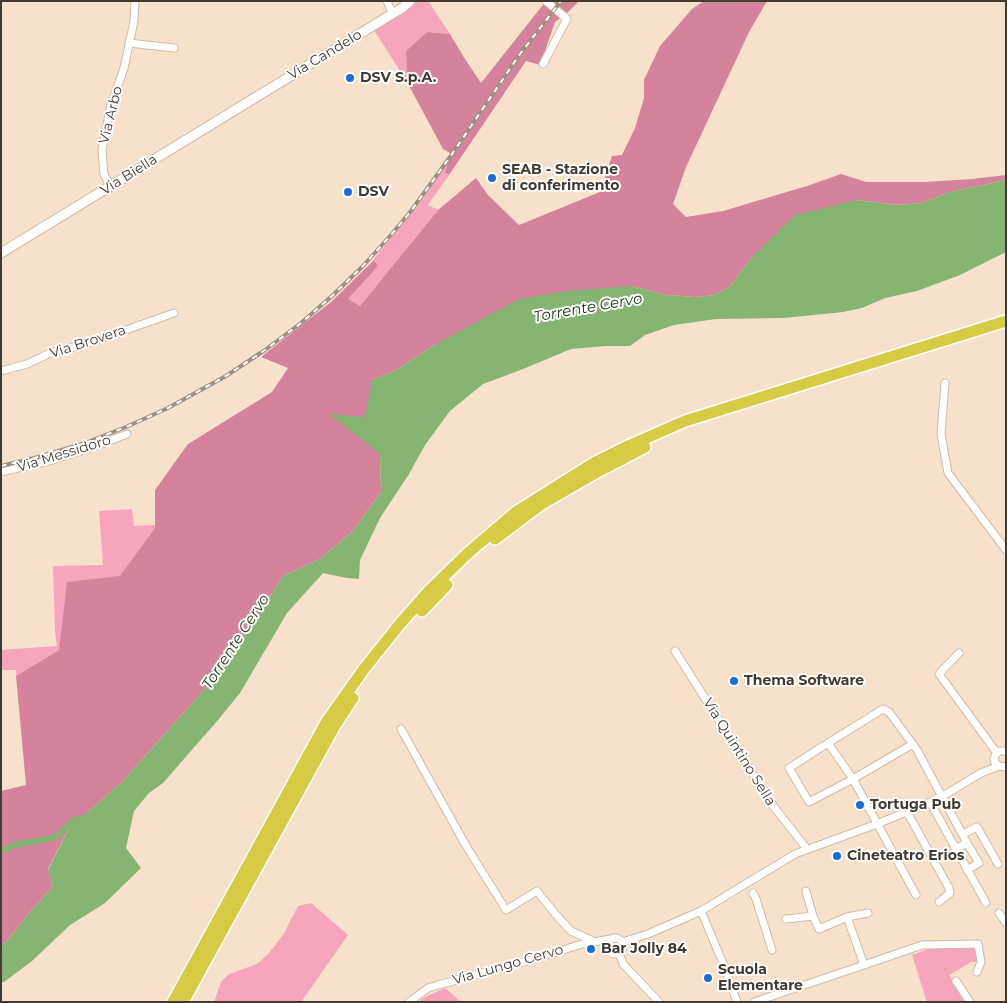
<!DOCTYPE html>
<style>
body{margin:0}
#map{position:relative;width:1007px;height:1003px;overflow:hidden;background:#f7e1cb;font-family:Montserrat,sans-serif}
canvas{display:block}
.frame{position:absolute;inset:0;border:2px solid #423930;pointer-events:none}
</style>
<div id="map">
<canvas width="1007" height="1003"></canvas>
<div class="frame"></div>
</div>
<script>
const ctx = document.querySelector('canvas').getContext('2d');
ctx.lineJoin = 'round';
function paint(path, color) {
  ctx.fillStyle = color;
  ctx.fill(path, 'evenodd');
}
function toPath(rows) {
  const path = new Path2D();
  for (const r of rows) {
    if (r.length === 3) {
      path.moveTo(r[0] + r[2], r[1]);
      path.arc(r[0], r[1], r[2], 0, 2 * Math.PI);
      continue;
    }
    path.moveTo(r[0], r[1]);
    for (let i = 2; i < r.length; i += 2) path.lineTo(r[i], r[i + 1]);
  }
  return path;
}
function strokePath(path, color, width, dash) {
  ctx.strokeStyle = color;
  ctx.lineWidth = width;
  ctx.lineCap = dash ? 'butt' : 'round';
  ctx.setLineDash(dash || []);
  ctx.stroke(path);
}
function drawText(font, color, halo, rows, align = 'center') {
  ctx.font = font + ' Montserrat,sans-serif';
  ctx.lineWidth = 4;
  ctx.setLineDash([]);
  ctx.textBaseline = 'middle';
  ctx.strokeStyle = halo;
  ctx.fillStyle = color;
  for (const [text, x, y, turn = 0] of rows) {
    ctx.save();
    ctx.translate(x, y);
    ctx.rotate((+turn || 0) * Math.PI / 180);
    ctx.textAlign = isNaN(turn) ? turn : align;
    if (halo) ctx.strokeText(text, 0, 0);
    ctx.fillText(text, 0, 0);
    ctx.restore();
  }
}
paint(toPath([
 [416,1,428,1,450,34,427,32,406,51,407,82,374,30,405,11],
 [448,162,445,173,449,175,428,205,438,210,360,306,347,299,378,266,374,260,375,257,417,207],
 [132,509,134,526,155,525,155,528,120,577,59,650,16,676,16,670,1,670,1,650,57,646,55,631,53,566,103,565,99,511],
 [311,903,348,935,301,1002,214,1002,221,982,229,974,257,964,268,954,283,935,298,906],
 [976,946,979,962,971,962,949,975,967,1002,927,1002,912,955,931,948],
 [445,988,461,1002,419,1002,423,998]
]), '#f6a5bd');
paint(toPath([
 [546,1,579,1,568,12,555,22,540,65,526,61,449,175,445,173,450,153,443,149,407,82,406,51,427,32,450,34,463,56,481,83],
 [704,1,767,1,749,32,686,167,673,204,686,217,723,211,807,186,841,174,866,182,925,182,972,179,1006,175,1006,180,950,192,922,203,898,205,857,200,753,256,730,286,715,295,696,297,666,295,632,286,436,344,396,370,372,380,380,454,381,492,353,531,320,559,283,576,228,663,122,782,69,828,48,869,53,886,30,912,7,941,1,945,1,791,26,785,16,676,59,650,67,582,120,576,155,528,155,490,188,444,272,392,288,368,261,357,331,302,374,260,378,266,348,299,360,306,438,210,476,178,488,195,519,225,600,192,612,156,622,155,635,128,644,98,644,80,660,46,692,9]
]), '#d5839d');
paint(toPath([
 [1006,180,1006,252,960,275,917,291,885,298,862,308,843,312,784,318,716,319,674,325,645,335,630,346,606,346,571,349,523,369,483,384,450,411,425,445,409,474,380,518,360,560,359,579,347,578,323,573,287,613,240,693,218,720,163,783,149,793,134,811,126,848,141,868,105,903,70,925,32,961,4,982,1,982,1,945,7,941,30,912,53,886,48,870,69,828,122,782,228,663,283,576,320,559,353,531,381,492,380,454,329,414,365,417,372,380,396,370,436,344,519,299,567,291,632,286,666,295,696,297,715,295,730,286,753,256,795,215,857,200,898,205,922,203,950,192]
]), '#86b573');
strokePath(toPath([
 [1,851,14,845,42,840,58,836,72,821,86,817,89,818]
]), '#86b573', 6);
const minor = toPath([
 [387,1,392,13],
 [129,43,174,48],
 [543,64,567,19,546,1],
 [110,186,104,174,102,150,111,105,124,68,134,21,135,1],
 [1,371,27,364,50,353,89,343,174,313],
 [945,383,941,434,948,473,1006,550],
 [1,472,49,461,99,445,127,434],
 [675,651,774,807,807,849],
 [959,653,939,674,997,753],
 [401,729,465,844,506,910,537,891,557,916,571,931,593,941],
 [828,743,789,768,809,802,853,779,913,744],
 [1006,751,999,751,996,754,994,758,995,763,999,766,1006,767],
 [930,802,986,903],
 [907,812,949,888,950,893,939,902],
 [963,834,977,827,998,864],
 [967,870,979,863,967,843],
 [806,891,813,916],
 [753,893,756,899,772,950],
 [916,895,853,779,828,743,883,709,889,712,917,750,967,843,955,849],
 [701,911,725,968,737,1002],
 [999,913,1006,923],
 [786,919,813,916,819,929,847,917,868,913],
 [615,946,8],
 [622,942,648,934,701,911,795,854,877,824,930,802,943,796,981,773,999,766],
 [619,953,623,964,659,1002],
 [864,965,922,945,978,944,981,962,977,972],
 [956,981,970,1002],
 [409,1002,428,988,438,985,531,960,582,944,611,939],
 [754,1002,864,965,847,917]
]);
const tertiary = toPath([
 [1,253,402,8,410,1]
]);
const trunk = toPath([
 [495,539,540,505,599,471,645,447],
 [422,611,447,585],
 [173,1002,327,721,364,669,399,625,429,591,468,553,516,512,594,463,626,447,685,421,1006,321],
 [183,1002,334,727,353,698]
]);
strokePath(minor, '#cfbaa4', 9);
strokePath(tertiary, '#cfbaa4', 11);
strokePath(trunk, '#fff', 14);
strokePath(minor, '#fff', 7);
strokePath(tertiary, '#fff', 9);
strokePath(trunk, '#d7ca44', 11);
const rail = toPath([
 [1,466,38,457,85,443,126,427,168,408,226,376,265,350,301,323,332,296,362,267,391,235,411,211,450,157,520,54,561,1]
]);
strokePath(rail, '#9f8f80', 4);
strokePath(rail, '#fff', 2, [5.5]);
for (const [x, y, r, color] of [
 [350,78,5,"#186dd7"],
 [492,178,5,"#186dd7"],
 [348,192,5,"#186dd7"],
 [734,681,5,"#186dd7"],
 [860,805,5,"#186dd7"],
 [837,856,5,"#186dd7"],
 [591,949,5,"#186dd7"],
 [708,978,5,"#186dd7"]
]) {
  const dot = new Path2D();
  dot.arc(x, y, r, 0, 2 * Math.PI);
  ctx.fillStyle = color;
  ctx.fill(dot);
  strokePath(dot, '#fff', 2);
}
drawText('14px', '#423930', '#fff', [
 ["Via Candelo",325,55,-31],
 ["Via Arbo",111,115,-76],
 ["Via Biella",129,175,-32],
 ["Via Brovera",88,342,-18],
 ["Via Messidoro",64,454,-17],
 ["Via Quintino Sella",739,752,58],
 ["Via Lungo Cervo",508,965,-16]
]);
drawText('bold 14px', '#423930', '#fff', [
 ["DSV S.p.A.",360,78],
 ["SEAB - Stazione",502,170],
 ["di conferimento",502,186],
 ["DSV",358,192],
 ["Thema Software",744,681],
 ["Tortuga Pub",870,805],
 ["Cineteatro Erios",847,856],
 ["Bar Jolly 84",601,949],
 ["Scuola",718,970],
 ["Elementare",718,986]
], 'left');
drawText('italic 15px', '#214012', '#fff', [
 ["Torrente Cervo",588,308,-10],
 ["Torrente Cervo",236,642,-57]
]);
</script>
